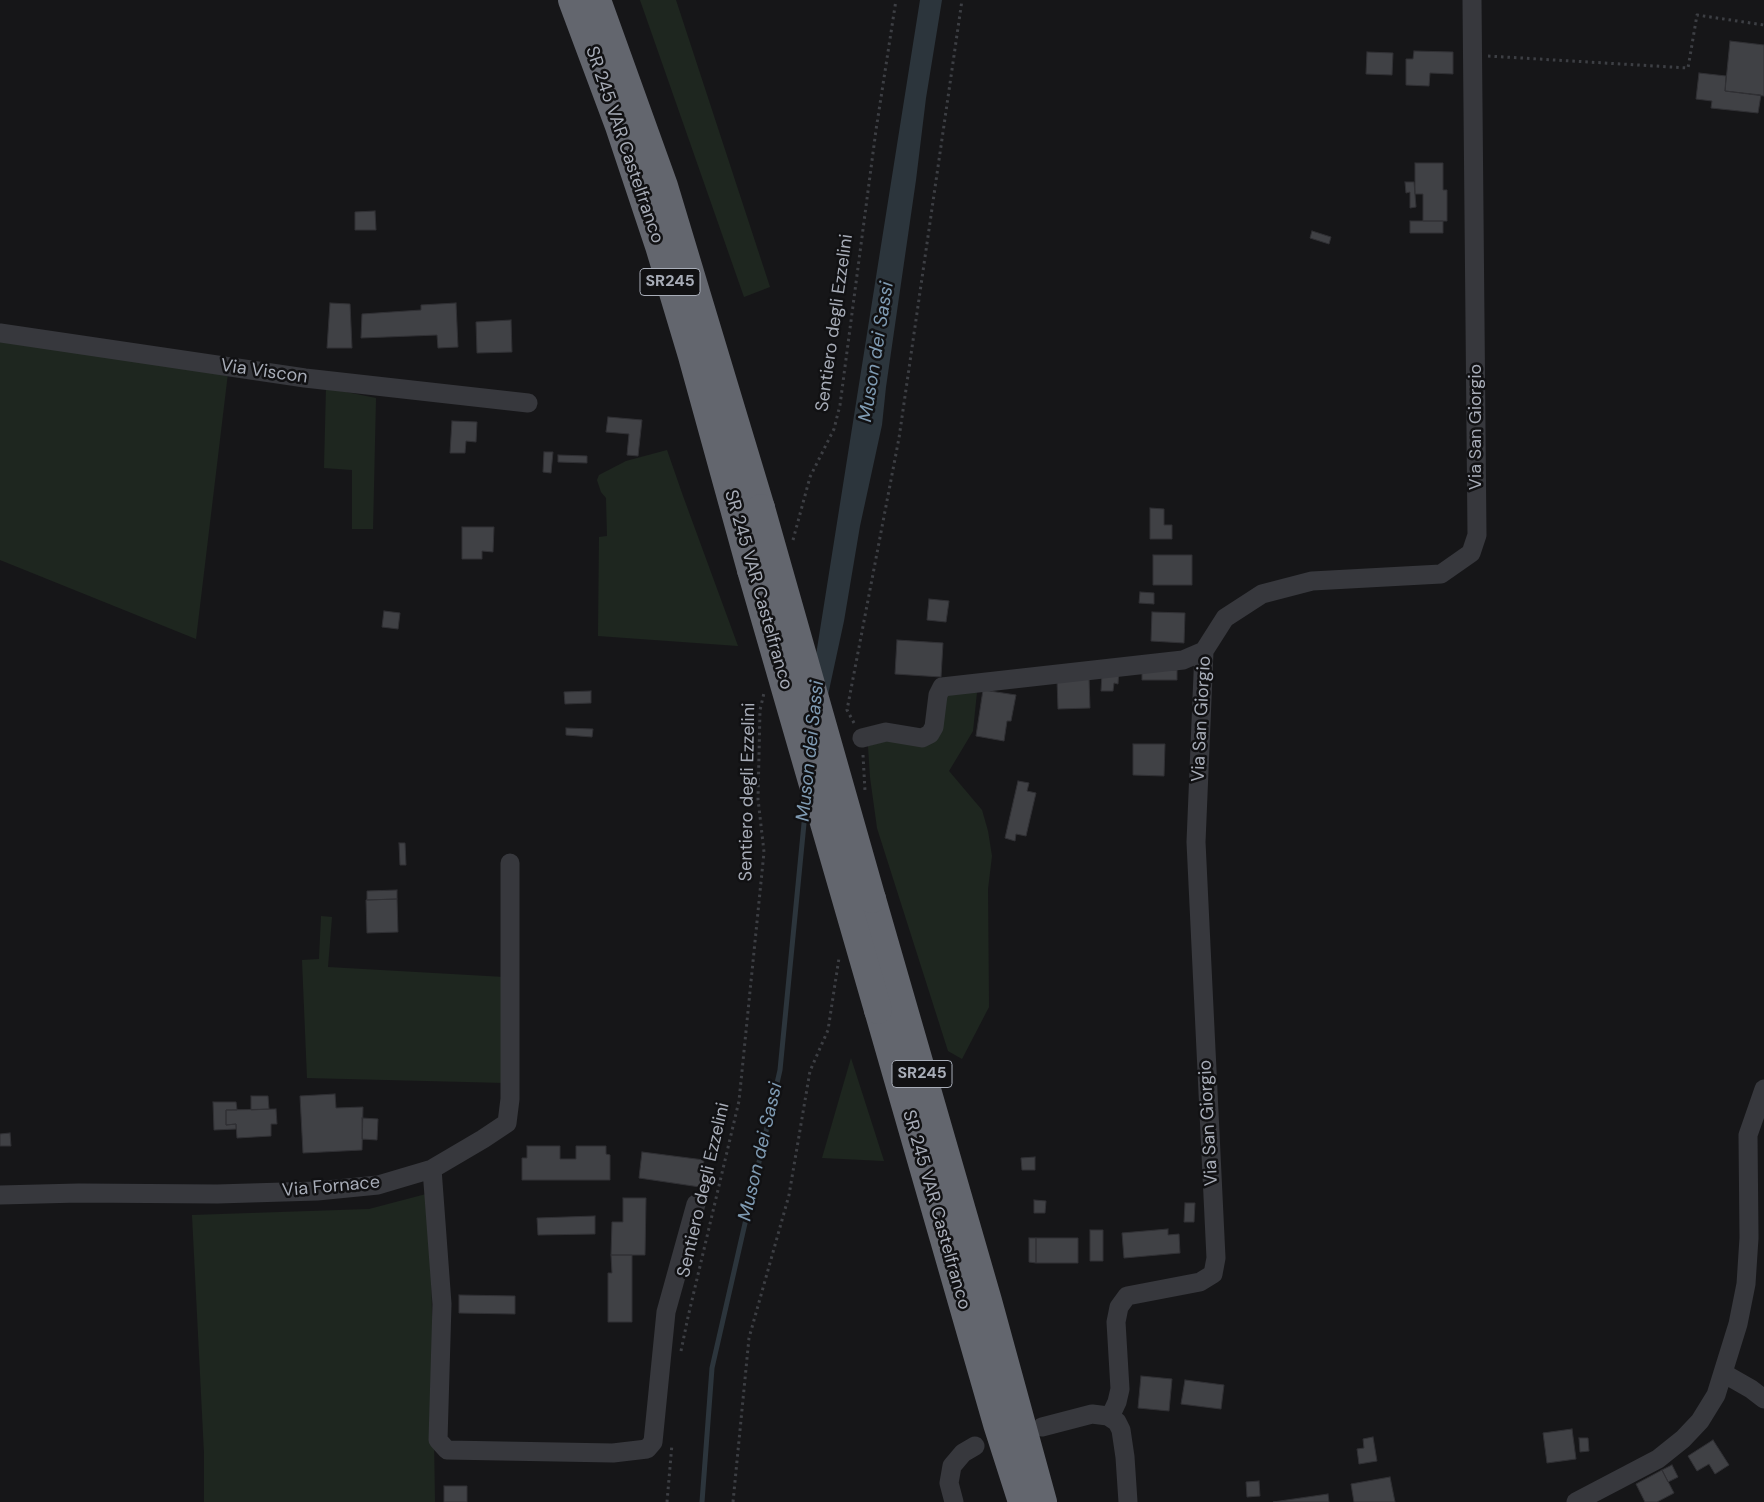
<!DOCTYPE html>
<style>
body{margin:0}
canvas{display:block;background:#161618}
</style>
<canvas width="1764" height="1502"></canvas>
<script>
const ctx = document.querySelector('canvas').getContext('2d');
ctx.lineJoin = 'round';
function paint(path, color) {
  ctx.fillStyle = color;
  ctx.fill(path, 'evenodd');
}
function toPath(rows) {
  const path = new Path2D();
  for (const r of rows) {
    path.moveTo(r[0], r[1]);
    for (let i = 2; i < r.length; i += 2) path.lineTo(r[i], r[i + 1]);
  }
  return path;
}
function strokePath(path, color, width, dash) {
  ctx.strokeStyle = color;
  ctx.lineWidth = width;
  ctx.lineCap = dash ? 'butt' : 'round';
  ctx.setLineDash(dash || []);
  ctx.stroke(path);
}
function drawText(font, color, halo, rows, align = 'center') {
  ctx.font = font + ' "DM Sans",sans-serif';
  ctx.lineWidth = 5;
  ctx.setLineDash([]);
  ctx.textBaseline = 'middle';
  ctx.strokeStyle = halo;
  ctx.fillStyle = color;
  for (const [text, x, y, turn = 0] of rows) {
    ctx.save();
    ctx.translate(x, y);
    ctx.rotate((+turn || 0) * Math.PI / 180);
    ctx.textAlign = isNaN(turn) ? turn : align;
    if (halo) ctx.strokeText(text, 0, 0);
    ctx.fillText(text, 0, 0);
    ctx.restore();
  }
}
paint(toPath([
 [640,0,676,0,770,287,744,297],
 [0,338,228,373,196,639,0,560],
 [326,388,376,398,373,529,352,529,352,470,324,468],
 [667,450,683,496,738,646,598,636,599,537,607,536,606,498,601,492,597,480,599,475,626,461],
 [977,692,973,731,949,771,982,810,988,831,992,856,988,889,989,1007,962,1059,948,1051,877,828,870,777,868,746,887,741,929,744,946,693],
 [321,916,332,917,328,967,504,977,506,1083,307,1078,302,960,319,959],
 [851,1058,884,1161,822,1158],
 [430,1193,435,1502,204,1502,204,1453,192,1215,369,1209]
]), '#1e261f');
paint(toPath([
 [920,0,942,0,926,98,916,180,886,387,882,425,860,526,844,621,828,695,816,655]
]), '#2c353c');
strokePath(toPath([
 [702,1502,712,1368,780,1070,806,803]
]), '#2c353c', 5);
const building = toPath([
 [1730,41,1764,45,1764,96,1725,91,1730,41],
 [1414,51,1453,52,1453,74,1430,73,1429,86,1406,85,1406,59,1413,59,1414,51],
 [1367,52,1393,53,1392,75,1366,74,1367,52],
 [1699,73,1726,76,1725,91,1761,95,1758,113,1711,108,1712,101,1696,99,1699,73],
 [1415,163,1443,163,1443,190,1447,190,1447,221,1423,221,1423,194,1415,194,1415,163],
 [1405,182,1414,182,1416,207,1410,208,1410,192,1406,193,1405,182],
 [375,211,376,230,355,230,355,212,375,211],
 [1410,221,1443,221,1443,233,1410,233,1410,221],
 [1312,231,1331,237,1329,244,1310,238,1312,231],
 [330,303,350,304,352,348,327,348,330,303],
 [456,303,458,347,438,348,437,335,361,338,362,314,421,310,421,305,456,303],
 [511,320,512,352,477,353,476,322,511,320],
 [608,417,642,420,638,456,627,455,629,434,606,432,608,417],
 [452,421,477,422,476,442,466,441,465,453,450,453,452,421],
 [544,452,553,452,551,473,543,472,544,452],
 [558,455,587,456,587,463,558,462,558,455],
 [1150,508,1164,509,1164,525,1172,525,1172,539,1150,539,1150,508],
 [462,527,494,527,493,552,482,551,482,559,462,559,462,527],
 [1153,555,1192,555,1192,585,1153,585,1153,555],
 [1140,592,1154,593,1154,604,1139,603,1140,592],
 [929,599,949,601,946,622,927,620,929,599],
 [384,611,400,613,398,629,382,627,384,611],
 [1152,612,1185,613,1184,643,1151,641,1152,612],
 [897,640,943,643,941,677,895,674,897,640],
 [1119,670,1118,684,1114,683,1113,691,1101,691,1102,673,1119,670],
 [1142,670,1177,670,1177,680,1142,680,1142,670],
 [1089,678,1090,708,1058,709,1057,679,1089,678],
 [983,690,1016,695,1011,721,1007,721,1004,741,976,736,983,690],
 [591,691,591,703,565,704,564,692,591,691],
 [566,728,593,729,592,737,566,735,566,728],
 [1133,744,1165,744,1164,776,1133,775,1133,744],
 [1018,781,1029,783,1027,791,1036,793,1026,836,1016,834,1015,841,1005,838,1018,781],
 [399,843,405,843,406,865,400,865,399,843],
 [397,890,397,899,367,900,367,891,397,890],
 [397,899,398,932,367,933,366,900,397,899],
 [335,1094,336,1108,363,1107,362,1150,303,1153,300,1096,335,1094],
 [251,1096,268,1096,269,1109,251,1110,251,1096],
 [213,1102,236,1102,237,1110,226,1110,226,1125,236,1124,236,1129,214,1130,213,1102],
 [276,1109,277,1124,271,1124,271,1136,237,1138,236,1124,226,1125,226,1110,276,1109],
 [362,1118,378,1119,377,1140,362,1139,362,1118],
 [10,1133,11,1146,0,1146,0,1134,10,1133],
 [527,1146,560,1146,560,1159,576,1159,576,1146,606,1146,606,1154,610,1155,610,1180,522,1180,522,1158,527,1158,527,1146],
 [642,1152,704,1160,700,1187,639,1178,642,1152],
 [1035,1157,1035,1170,1022,1170,1021,1158,1035,1157],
 [623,1198,646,1198,645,1255,611,1255,612,1222,623,1222,623,1198],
 [1034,1200,1046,1201,1045,1213,1034,1213,1034,1200],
 [1185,1203,1195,1203,1194,1222,1184,1222,1185,1203],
 [595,1216,595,1234,538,1235,537,1218,595,1216],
 [1168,1229,1168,1235,1179,1234,1180,1253,1124,1258,1122,1233,1168,1229],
 [1090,1230,1103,1230,1103,1261,1090,1261,1090,1230],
 [1029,1238,1036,1238,1036,1263,1029,1262,1029,1238],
 [1036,1238,1078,1238,1078,1263,1036,1263,1036,1238],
 [611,1255,632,1255,632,1322,608,1322,608,1273,612,1273,611,1255],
 [459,1295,515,1296,515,1314,459,1313,459,1295],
 [1141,1376,1172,1379,1169,1411,1138,1408,1141,1376],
 [1185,1380,1224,1385,1221,1409,1181,1404,1185,1380],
 [1572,1429,1576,1459,1547,1463,1543,1433,1572,1429],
 [1373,1437,1377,1461,1359,1464,1357,1449,1364,1448,1363,1439,1373,1437],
 [1579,1438,1588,1438,1589,1451,1580,1452,1579,1438],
 [1713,1440,1729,1465,1715,1474,1709,1464,1697,1471,1688,1456,1713,1440],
 [1672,1465,1678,1477,1668,1482,1662,1470,1672,1465],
 [1662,1470,1674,1493,1657,1502,1645,1502,1636,1484,1662,1470],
 [1390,1477,1395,1502,1354,1502,1351,1484,1390,1477],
 [1259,1481,1260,1496,1247,1497,1246,1482,1259,1481],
 [444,1486,467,1486,467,1502,444,1502,444,1486],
 [1328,1494,1329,1502,1273,1502,1328,1494]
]);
paint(building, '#404145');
strokePath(building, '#303034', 1);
strokePath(toPath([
 [1488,56,1688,68,1697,15,1764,25],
 [793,540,810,477,834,429,840,405,876,130,896,0],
 [854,723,847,710,899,438,962,0],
 [863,755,865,791],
 [681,1351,688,1317,739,1101,764,852,758,799,760,710,764,693],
 [667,1502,672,1444],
 [733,1502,749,1338,789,1195,810,1071,828,1030,839,958]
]), '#3d3f44', 3, [2.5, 4]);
strokePath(toPath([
 [0,333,305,378,528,403],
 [862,738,886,732,922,738,930,734,934,727,938,695,942,687,1183,660,1204,651],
 [432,1169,442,1304,438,1440,447,1450,613,1453,647,1449,653,1442,666,1312,696,1204],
 [0,1195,79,1193,217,1194,317,1191,378,1185,432,1169,483,1139,507,1123,510,1099,510,863],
 [1723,1373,1751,1389,1764,1399],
 [1110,1417,1117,1402,1120,1389,1116,1322,1119,1307,1127,1296,1200,1282,1213,1274,1216,1258,1196,842,1204,651,1225,618,1262,594,1312,581,1441,574,1471,553,1477,535,1472,0],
 [1042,1427,1092,1414,1108,1416,1117,1422,1121,1430,1125,1457,1128,1502],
 [954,1502,949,1483,952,1466,963,1453,975,1446],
 [1576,1502,1658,1459,1683,1439,1700,1421,1716,1395,1738,1324,1746,1284,1749,1238,1748,1135,1764,1089]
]), '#37383d', 19);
strokePath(toPath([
 [572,0,619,126,659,246,692,356,751,570],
 [597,0,664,186,761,508],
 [872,899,988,1301,1043,1502],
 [878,1010,997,1424,1022,1502]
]), '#63666e', 28);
strokePath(toPath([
 [761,508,872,899],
 [751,570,878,1010]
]), '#63666e', 28);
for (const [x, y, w] of [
 [670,282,60],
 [922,1074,60]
]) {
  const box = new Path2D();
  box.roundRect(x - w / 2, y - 13.5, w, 27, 4);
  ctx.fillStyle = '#111113';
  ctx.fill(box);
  strokePath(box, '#a8adb8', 1);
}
drawText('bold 16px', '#a8adb8', null, [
 ["SR245",670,282],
 ["SR245",922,1074]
]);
drawText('18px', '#a8adb8', '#111113', [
 ["SR 245 VAR Castelfranco",624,145,71],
 ["Sentiero degli Ezzelini",835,323,-82],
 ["Via Viscon",264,372,8],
 ["Via San Giorgio",1476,427,-90],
 ["SR 245 VAR Castelfranco",758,590,74],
 ["Via San Giorgio",1202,719,-87],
 ["Sentiero degli Ezzelini",748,792,-89],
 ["Via San Giorgio",1209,1123,-93],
 ["Via Fornace",331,1187,-5],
 ["Sentiero degli Ezzelini",704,1190,-77],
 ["SR 245 VAR Castelfranco",936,1210,74]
]);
drawText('italic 19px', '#7f9bb3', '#111113', [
 ["Muson dei Sassi",877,352,-81],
 ["Muson dei Sassi",811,751,-84],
 ["Muson dei Sassi",761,1152,-77]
]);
</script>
